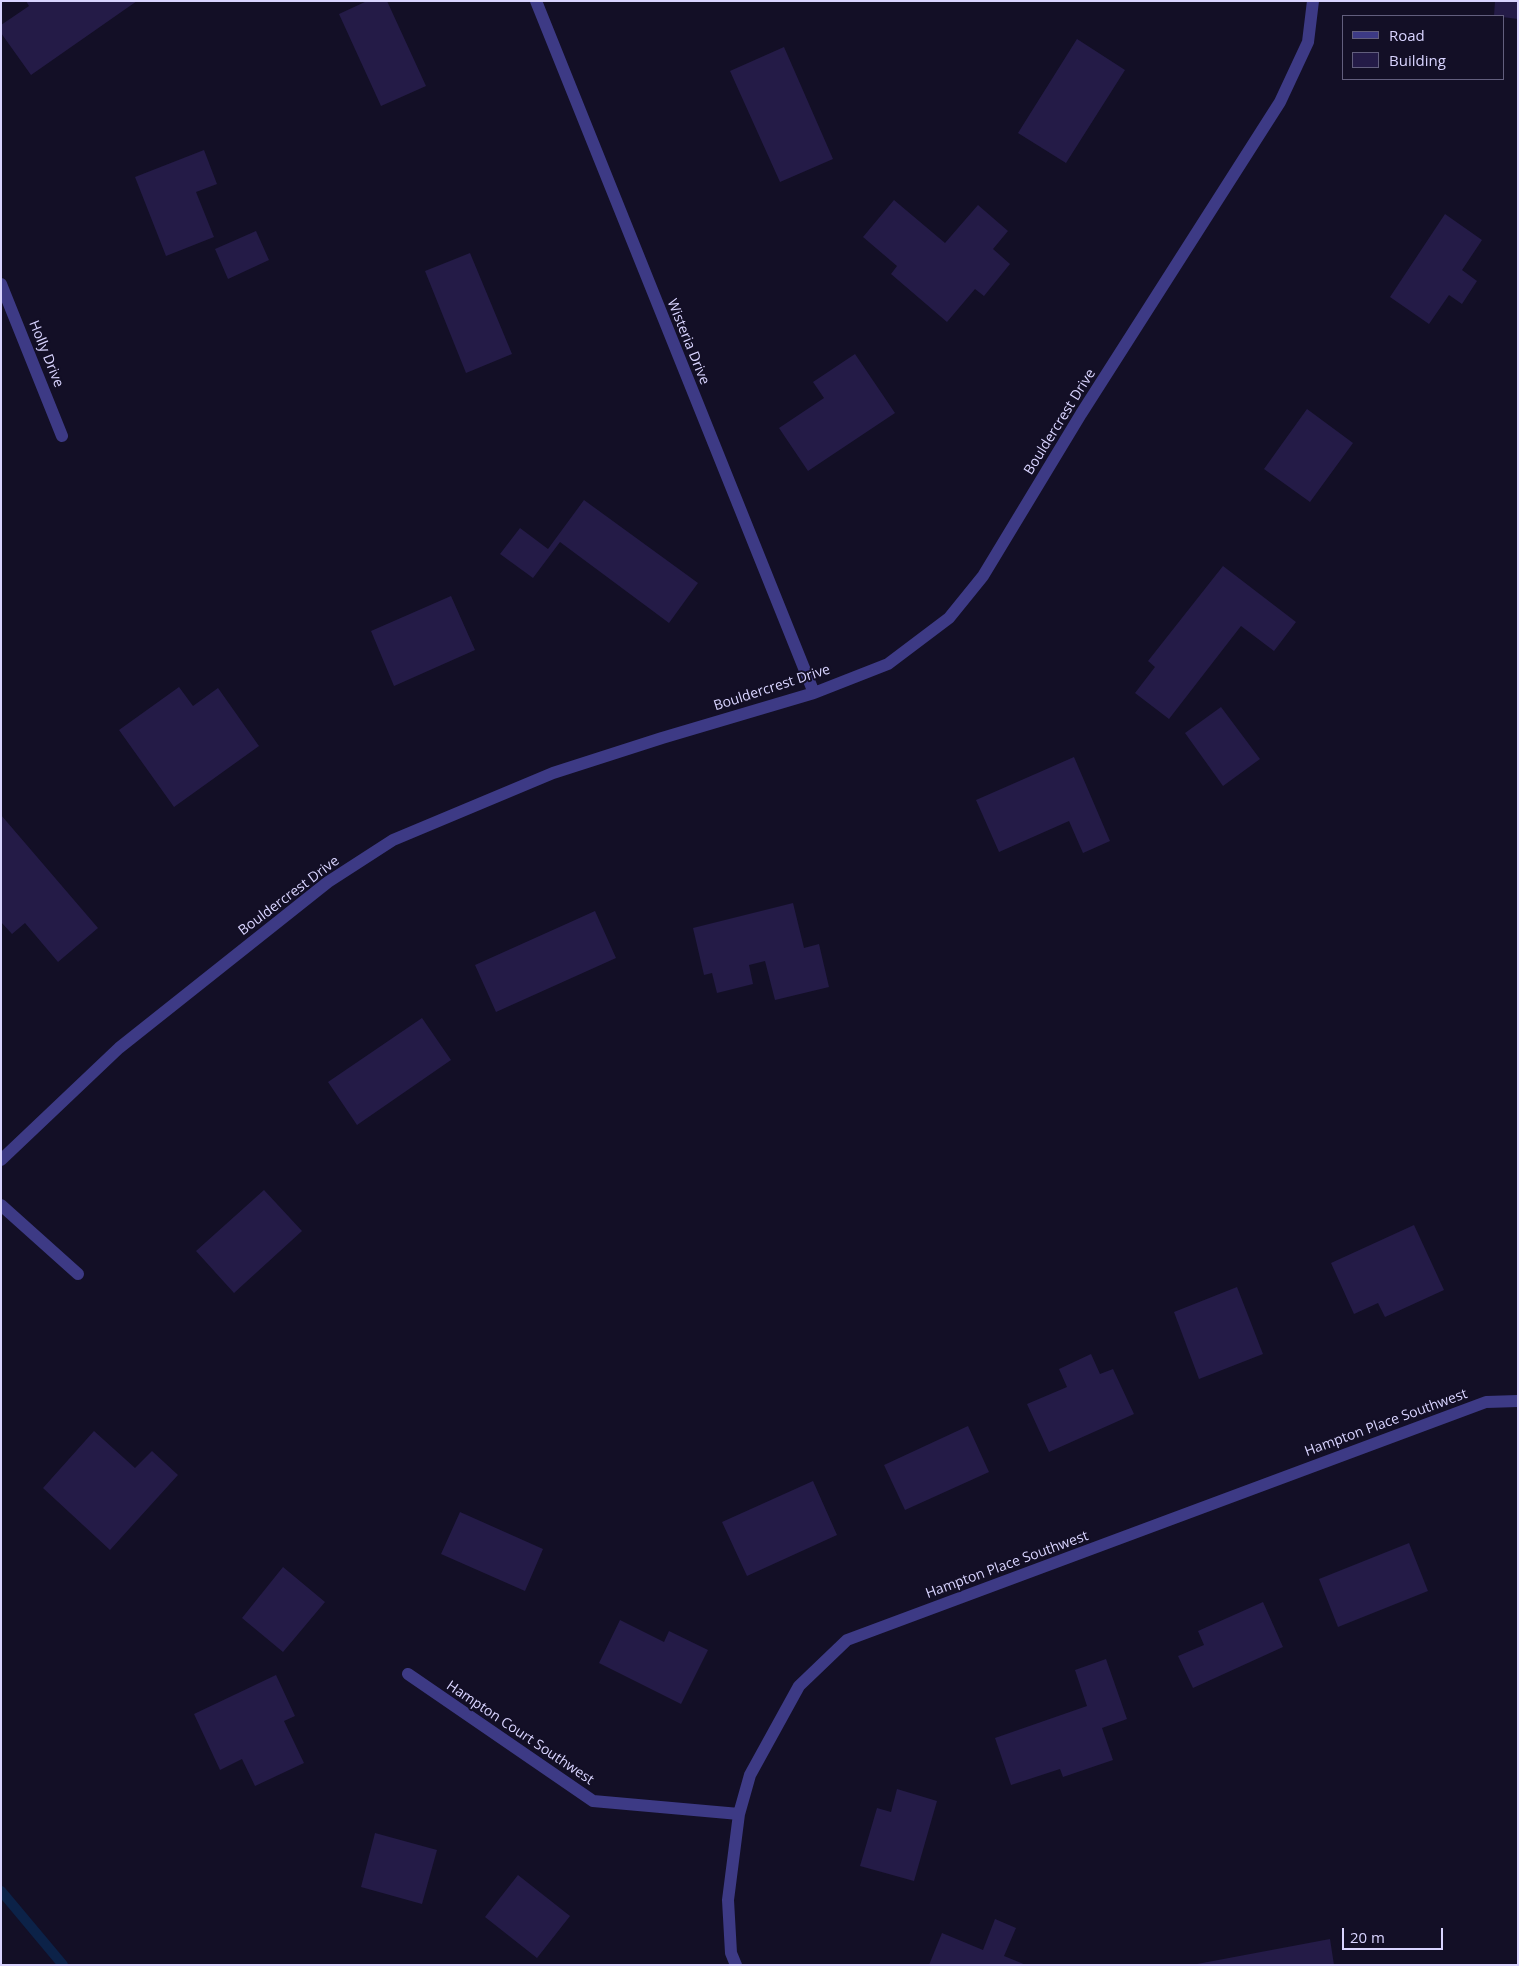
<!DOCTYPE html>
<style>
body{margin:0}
#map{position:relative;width:1519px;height:1966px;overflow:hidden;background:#130f26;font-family:"Open Sans",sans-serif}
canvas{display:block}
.frame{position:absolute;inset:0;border:2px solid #d9d4ff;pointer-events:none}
.legend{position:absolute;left:1342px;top:15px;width:162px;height:65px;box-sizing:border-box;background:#130f26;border:1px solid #625e7d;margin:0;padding:6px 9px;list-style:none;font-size:15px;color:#d9d4ff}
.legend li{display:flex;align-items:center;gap:10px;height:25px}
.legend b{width:25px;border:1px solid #625e7d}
.scale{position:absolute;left:1342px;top:1928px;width:101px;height:22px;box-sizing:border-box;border:2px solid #d9d4ff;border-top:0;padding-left:6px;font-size:15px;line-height:18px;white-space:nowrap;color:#d9d4ff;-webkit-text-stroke:4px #130f26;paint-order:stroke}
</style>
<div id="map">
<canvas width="1519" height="1966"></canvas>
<div class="frame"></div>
<ul class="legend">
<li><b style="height:6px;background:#3d3a85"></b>Road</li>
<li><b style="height:14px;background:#241b47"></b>Building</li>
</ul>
<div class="scale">20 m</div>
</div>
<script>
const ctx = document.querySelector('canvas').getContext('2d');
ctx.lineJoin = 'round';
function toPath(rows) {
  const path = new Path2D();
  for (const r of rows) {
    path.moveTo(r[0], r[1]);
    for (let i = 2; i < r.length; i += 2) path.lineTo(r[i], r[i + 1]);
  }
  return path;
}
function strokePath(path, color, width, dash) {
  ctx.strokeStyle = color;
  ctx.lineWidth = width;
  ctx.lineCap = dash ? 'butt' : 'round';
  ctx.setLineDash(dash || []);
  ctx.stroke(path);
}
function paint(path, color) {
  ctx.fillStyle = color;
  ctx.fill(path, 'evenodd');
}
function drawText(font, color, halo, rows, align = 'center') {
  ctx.font = font + ' "Open Sans",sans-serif';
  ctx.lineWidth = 4;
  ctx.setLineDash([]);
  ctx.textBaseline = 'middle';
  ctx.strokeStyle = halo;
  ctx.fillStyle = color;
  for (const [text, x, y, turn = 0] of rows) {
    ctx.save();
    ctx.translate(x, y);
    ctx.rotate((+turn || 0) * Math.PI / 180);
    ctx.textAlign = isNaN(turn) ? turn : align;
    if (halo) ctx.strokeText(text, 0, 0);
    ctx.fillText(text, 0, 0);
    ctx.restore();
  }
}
strokePath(toPath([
 [1,1891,63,1965]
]), '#0c2248', 10);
paint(toPath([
 [26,1,137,1,31,75,1,33,1,25,29,6],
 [367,1,387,1,426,86,381,106,339,14],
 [1495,1,1518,1,1518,19,1494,16],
 [1077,39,1125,70,1066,163,1018,133],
 [784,47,833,159,780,182,730,71],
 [204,150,217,184,196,192,214,237,166,256,135,177],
 [894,200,945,243,978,205,1008,231,993,249,1010,264,984,296,975,289,947,322,891,274,897,266,863,237],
 [1445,214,1482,240,1462,270,1477,281,1462,304,1449,295,1429,324,1390,297],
 [256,231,269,260,228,279,215,249],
 [470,253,512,354,466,373,425,271],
 [855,354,895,413,808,471,779,428,824,398,813,382],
 [1307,409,1353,443,1310,502,1264,469],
 [584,500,698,583,669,623,560,542,533,578,500,554,520,528,548,549],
 [1223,566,1296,622,1274,651,1241,626,1169,719,1135,693,1155,667,1148,661],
 [451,596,475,650,394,686,371,631],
 [179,687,193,706,218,688,259,746,174,807,119,730],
 [1221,707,1260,759,1223,786,1185,733],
 [1074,757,1110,841,1083,853,1069,821,999,852,976,800],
 [1,815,98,928,58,962,25,923,12,934,1,922],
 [793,903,804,948,819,944,829,987,775,1000,765,961,749,965,753,984,717,993,712,973,704,975,693,928],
 [595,911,616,958,496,1012,475,965],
 [422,1018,451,1060,357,1125,328,1082],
 [264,1190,302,1231,234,1293,196,1251],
 [1414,1225,1444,1290,1385,1317,1378,1303,1354,1314,1331,1263],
 [1237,1287,1263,1354,1199,1379,1174,1312],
 [1091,1354,1100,1374,1113,1369,1134,1414,1049,1452,1027,1404,1067,1387,1059,1369],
 [968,1426,989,1472,905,1510,884,1465],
 [94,1431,135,1468,152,1451,178,1475,110,1550,43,1488],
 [813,1481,837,1535,747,1576,722,1522],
 [460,1512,543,1549,525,1591,441,1554],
 [1409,1543,1428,1591,1338,1627,1319,1579],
 [283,1567,325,1602,283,1652,242,1618],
 [1263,1602,1283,1647,1193,1688,1178,1656,1204,1645,1198,1631],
 [620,1620,664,1642,669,1631,708,1650,681,1704,599,1663],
 [1106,1659,1127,1719,1102,1728,1113,1760,1063,1777,1060,1769,1011,1785,995,1738,1087,1706,1075,1670],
 [276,1675,295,1716,284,1721,304,1763,255,1786,242,1759,220,1770,194,1714],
 [897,1789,937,1801,914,1881,860,1866,877,1808,891,1812],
 [375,1833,437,1850,422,1904,361,1887],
 [518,1875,570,1916,537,1958,485,1917],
 [995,1919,1016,1928,1004,1956,1026,1965,929,1965,942,1933,983,1950],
 [1330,1939,1334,1965,1197,1965,1197,1964]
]), '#241b47');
strokePath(toPath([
 [536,1,814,693],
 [1,284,62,436],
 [1,1160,119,1048,328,882,393,840,553,773,662,738,814,693,888,664,949,618,983,576,1081,414,1280,102,1308,42,1313,1],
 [1,1205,78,1274],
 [408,1674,593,1801,739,1814],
 [736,1965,731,1953,728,1900,739,1814,750,1775,799,1686,847,1640,1486,1402,1518,1401]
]), '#3d3a85', 12);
drawText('14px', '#d9d4ff', '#130f26', [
 ["Wisteria Drive",688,342,68],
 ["Holly Drive",46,354,68],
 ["Bouldercrest Drive",1060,422,-58],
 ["Bouldercrest Drive",772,688,-18],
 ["Bouldercrest Drive",289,896,-37],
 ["Hampton Place Southwest",1386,1423,-20],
 ["Hampton Place Southwest",1007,1565,-20],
 ["Hampton Court Southwest",520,1733,34]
]);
</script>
